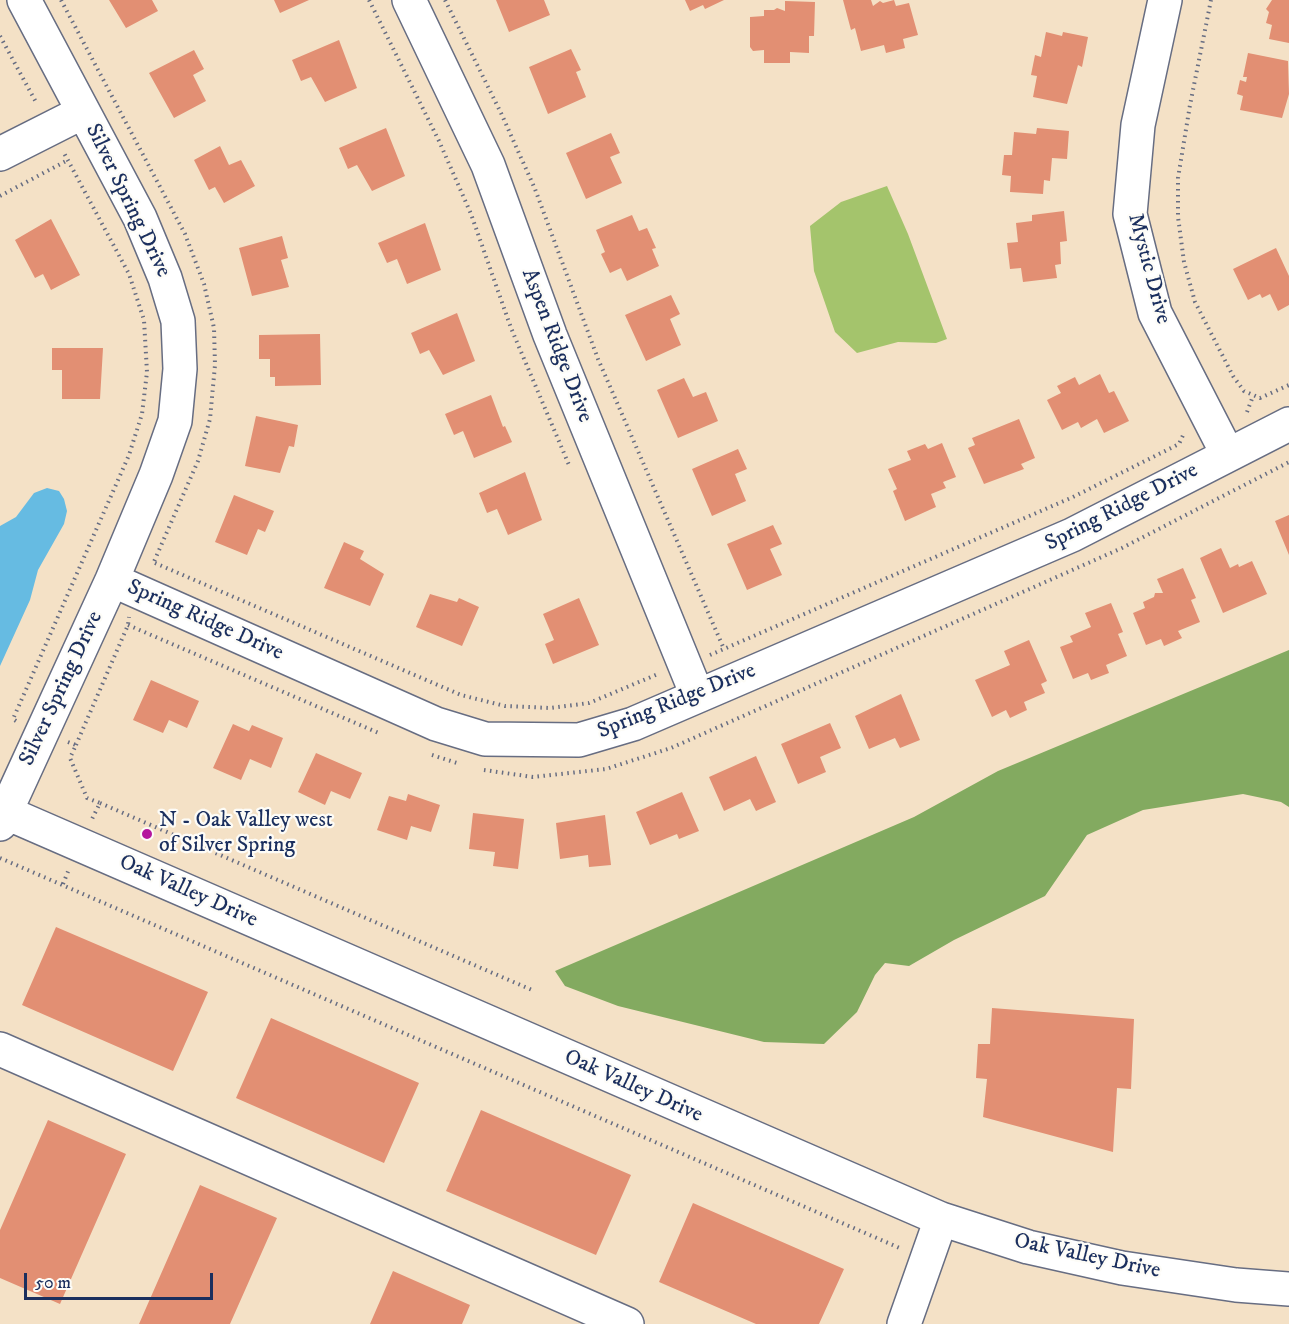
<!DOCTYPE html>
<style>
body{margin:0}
#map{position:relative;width:1289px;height:1324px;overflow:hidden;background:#f4e1c6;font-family:"IM FELL DW Pica",serif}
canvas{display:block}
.scale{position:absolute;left:24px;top:1273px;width:189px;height:27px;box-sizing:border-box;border:3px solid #1b2f5e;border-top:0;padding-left:8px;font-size:18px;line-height:21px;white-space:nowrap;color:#1b2f5e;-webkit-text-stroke:4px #fdfcf7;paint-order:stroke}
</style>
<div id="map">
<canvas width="1289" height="1324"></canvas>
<div class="scale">50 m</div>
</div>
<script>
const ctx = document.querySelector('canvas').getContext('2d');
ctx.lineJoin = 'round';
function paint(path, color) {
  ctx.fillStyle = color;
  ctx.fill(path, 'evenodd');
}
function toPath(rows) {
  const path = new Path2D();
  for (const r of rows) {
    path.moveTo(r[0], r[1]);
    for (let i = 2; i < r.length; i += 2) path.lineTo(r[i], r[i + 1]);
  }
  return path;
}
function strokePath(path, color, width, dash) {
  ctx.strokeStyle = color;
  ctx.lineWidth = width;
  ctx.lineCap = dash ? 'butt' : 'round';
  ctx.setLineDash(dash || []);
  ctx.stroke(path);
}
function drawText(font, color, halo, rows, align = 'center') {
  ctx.font = font + ' "IM FELL DW Pica",serif';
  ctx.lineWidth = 4.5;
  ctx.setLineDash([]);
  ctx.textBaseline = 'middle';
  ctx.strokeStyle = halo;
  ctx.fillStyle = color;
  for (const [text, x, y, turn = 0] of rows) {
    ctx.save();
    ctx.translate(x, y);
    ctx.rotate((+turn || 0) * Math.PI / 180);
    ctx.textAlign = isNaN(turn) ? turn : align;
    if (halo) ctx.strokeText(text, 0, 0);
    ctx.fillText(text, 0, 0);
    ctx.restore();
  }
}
paint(toPath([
 [887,186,908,234,947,339,936,343,898,342,857,353,835,332,814,271,810,226,841,202]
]), '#a4c46c');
paint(toPath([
 [1289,650,1289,807,1281,802,1243,794,1143,810,1087,835,1045,896,954,940,909,966,885,963,875,975,857,1012,824,1044,764,1042,618,1006,565,986,555,971,914,817,998,771]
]), '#83aa60');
paint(toPath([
 [47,488,59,491,64,499,67,511,64,524,38,570,30,600,0,666,0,526,16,517,34,493]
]), '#66bbe2');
paint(toPath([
 [109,0,152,0,158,11,126,28],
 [274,0,309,0,280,13],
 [496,0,544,0,550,15,509,32],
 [685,0,724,0,705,9,703,5,690,11],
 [843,0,871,0,873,6,880,1,883,3,894,0,896,6,909,3,918,35,903,39,905,48,886,53,884,45,861,51,855,28,851,30],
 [1272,0,1289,0,1289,43,1269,39,1272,25,1266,23,1269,12,1266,9],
 [785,1,815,2,814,36,809,36,809,53,790,52,790,63,764,63,764,50,753,51,750,47,750,17,764,16,764,10,774,10,777,8,785,11],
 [1046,32,1062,36,1063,32,1088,37,1082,67,1078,65,1067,104,1033,97,1037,76,1031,75,1035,55,1041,57],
 [339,40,357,88,325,102,311,77,301,81,292,60],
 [571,49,581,70,576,72,586,97,548,114,529,67],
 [194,50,204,69,193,75,206,101,174,118,149,73],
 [1248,53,1288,61,1289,94,1282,118,1240,110,1243,96,1237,94,1240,80,1246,82,1247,77,1243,77],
 [386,128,405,176,372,191,357,165,348,169,339,148],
 [1037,128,1069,131,1067,159,1052,158,1050,181,1044,180,1043,194,1010,192,1011,176,1002,175,1004,155,1012,155,1014,132,1036,134],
 [611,133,620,153,610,157,622,183,586,199,566,153],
 [220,146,229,165,241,160,255,186,224,203,215,187,209,190,194,160],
 [1064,211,1067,241,1060,242,1061,264,1055,265,1057,278,1023,282,1021,268,1010,269,1007,243,1018,242,1016,223,1032,221,1032,215],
 [632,215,639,231,647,228,656,248,652,249,659,266,627,281,621,268,610,273,601,254,605,252,596,230],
 [51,219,80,275,51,290,43,274,35,278,15,240],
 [425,223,441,270,407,284,397,259,387,263,378,243],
 [282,236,288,258,281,260,289,287,252,296,239,248],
 [1276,248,1289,276,1289,305,1278,311,1270,294,1262,298,1260,294,1248,300,1233,269],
 [671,295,680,314,670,319,681,345,646,361,625,315],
 [457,313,475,361,443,375,429,350,420,354,411,333],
 [320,334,321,385,275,386,275,377,270,377,270,359,259,359,259,335],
 [52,348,103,348,100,399,62,399,62,370,52,370],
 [1100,374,1109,393,1114,391,1129,421,1104,433,1097,419,1081,428,1078,422,1062,430,1047,400,1061,393,1057,386,1075,377,1079,385],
 [684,378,693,397,706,392,718,421,678,438,657,390],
 [491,395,503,427,505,426,512,442,474,458,463,431,454,435,445,414],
 [256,416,298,425,294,447,289,446,280,473,245,466],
 [1019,419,1035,458,1021,464,1024,469,984,484,968,448,975,445,972,438],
 [942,443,956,477,943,482,946,488,931,494,936,507,905,521,893,491,897,489,888,469,911,460,907,451,925,444,928,449],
 [738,449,747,469,735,474,746,501,712,516,692,469],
 [525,472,542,520,508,535,497,509,487,513,479,493],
 [234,495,274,511,265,532,258,529,247,555,215,542],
 [1289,515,1289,555,1275,521],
 [773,525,782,544,770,549,782,575,747,590,727,544],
 [344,542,364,551,360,559,384,574,370,606,324,588],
 [1221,548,1230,568,1238,564,1239,567,1252,561,1267,594,1223,613,1200,558],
 [1183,568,1196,598,1191,600,1200,622,1178,631,1182,638,1164,646,1161,639,1146,645,1133,613,1145,608,1143,602,1154,597,1155,593,1163,593,1157,579],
 [430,594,457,602,459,598,479,607,462,646,416,627],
 [579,598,599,645,553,664,545,644,554,640,543,614],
 [1111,603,1123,632,1118,634,1127,656,1106,665,1109,673,1091,680,1088,673,1073,679,1060,647,1073,642,1070,636,1091,627,1085,613],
 [1029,640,1047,681,1041,684,1045,693,1024,702,1027,710,1010,718,1006,710,992,717,975,680,1010,665,1004,651],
 [151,680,199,701,187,728,169,720,163,733,133,720],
 [901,694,920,740,900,748,895,738,869,749,855,716],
 [830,723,841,748,820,757,826,772,798,784,781,744],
 [233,724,249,731,252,725,283,738,271,768,250,759,241,780,213,768],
 [316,753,362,773,350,799,331,791,325,805,298,792],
 [756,756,776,802,756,811,750,799,724,811,709,777],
 [682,792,699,831,679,839,677,834,650,845,636,812],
 [408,794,440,805,431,832,411,826,407,840,377,830,389,796,406,801],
 [473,813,524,819,518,869,493,866,495,852,469,849],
 [605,815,611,865,589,867,588,855,560,859,556,823],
 [56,927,208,992,173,1071,22,1005],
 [992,1008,1134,1019,1131,1089,1117,1088,1113,1152,983,1117,987,1079,976,1078,978,1044,990,1044],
 [271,1018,419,1083,384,1163,236,1098],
 [481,1110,631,1175,596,1255,446,1191],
 [48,1120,126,1154,60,1304,0,1278,0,1230],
 [200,1185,277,1218,230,1324,139,1324],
 [693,1203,844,1269,819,1324,756,1324,659,1282],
 [393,1271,470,1305,462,1324,370,1324]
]), '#e28f73');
const minor = toPath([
 [409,0,488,165,550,335,697,695],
 [1165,0,1138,125,1130,214,1155,313,1228,455],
 [0,154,83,112],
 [112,580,436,724,485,739,579,740,633,724,1072,535,1289,424],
 [0,810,941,1219,1028,1247,1122,1268,1236,1285,1289,1289],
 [0,824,112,580,156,475,175,421,180,369,178,321,165,278,140,218,24,0],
 [0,1049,627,1324],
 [904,1324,941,1219]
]);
strokePath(minor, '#676d82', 36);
strokePath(toPath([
 [61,0,185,234,204,284,214,328,215,365,210,419,198,461,153,564],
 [369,0,439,141,471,214,511,328,569,465],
 [445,0,501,113,535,189,598,359,724,649],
 [1211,0,1190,105,1178,178,1178,217,1184,262,1195,302,1233,376,1244,391,1260,398,1289,385],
 [0,36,37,104],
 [0,196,68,160],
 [1247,412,1253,396],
 [155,563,461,695,505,706,550,708,589,703,658,674],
 [128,625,381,734],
 [710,655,1073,497,1179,444,1184,433],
 [16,721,13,719,129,455,142,414,147,372,144,320,129,274,64,153],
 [68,742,76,745,70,758,87,798,100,803,92,819],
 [76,745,128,625,129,617],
 [432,755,457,763],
 [484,770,533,777,606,769,671,748,1122,548,1289,462],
 [100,803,532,990],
 [0,858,902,1249],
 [63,884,69,869]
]), '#676d82', 4, [1.5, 4.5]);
strokePath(minor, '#fff', 33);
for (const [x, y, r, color] of [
 [147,834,6,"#b5179e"]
]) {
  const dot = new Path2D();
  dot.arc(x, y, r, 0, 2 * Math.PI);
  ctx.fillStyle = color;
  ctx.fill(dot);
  strokePath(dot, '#fdfcf7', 2);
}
drawText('22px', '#1b2f5e', '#fdfcf7', [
 ["Silver Spring Drive",127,201,64],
 ["Mystic Drive",1148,269,75],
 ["Aspen Ridge Drive",556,346,69],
 ["Spring Ridge Drive",1122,508,-27],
 ["Spring Ridge Drive",205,621,24],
 ["Silver Spring Drive",62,689,-65],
 ["Spring Ridge Drive",677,702,-22],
 ["Oak Valley Drive",188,892,24],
 ["Oak Valley Drive",633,1087,24],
 ["Oak Valley Drive",1087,1257,12]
]);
drawText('22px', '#1b2f5e', '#fdfcf7', [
 ["N - Oak Valley west",159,821],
 ["of Silver Spring",159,846]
], 'left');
</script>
